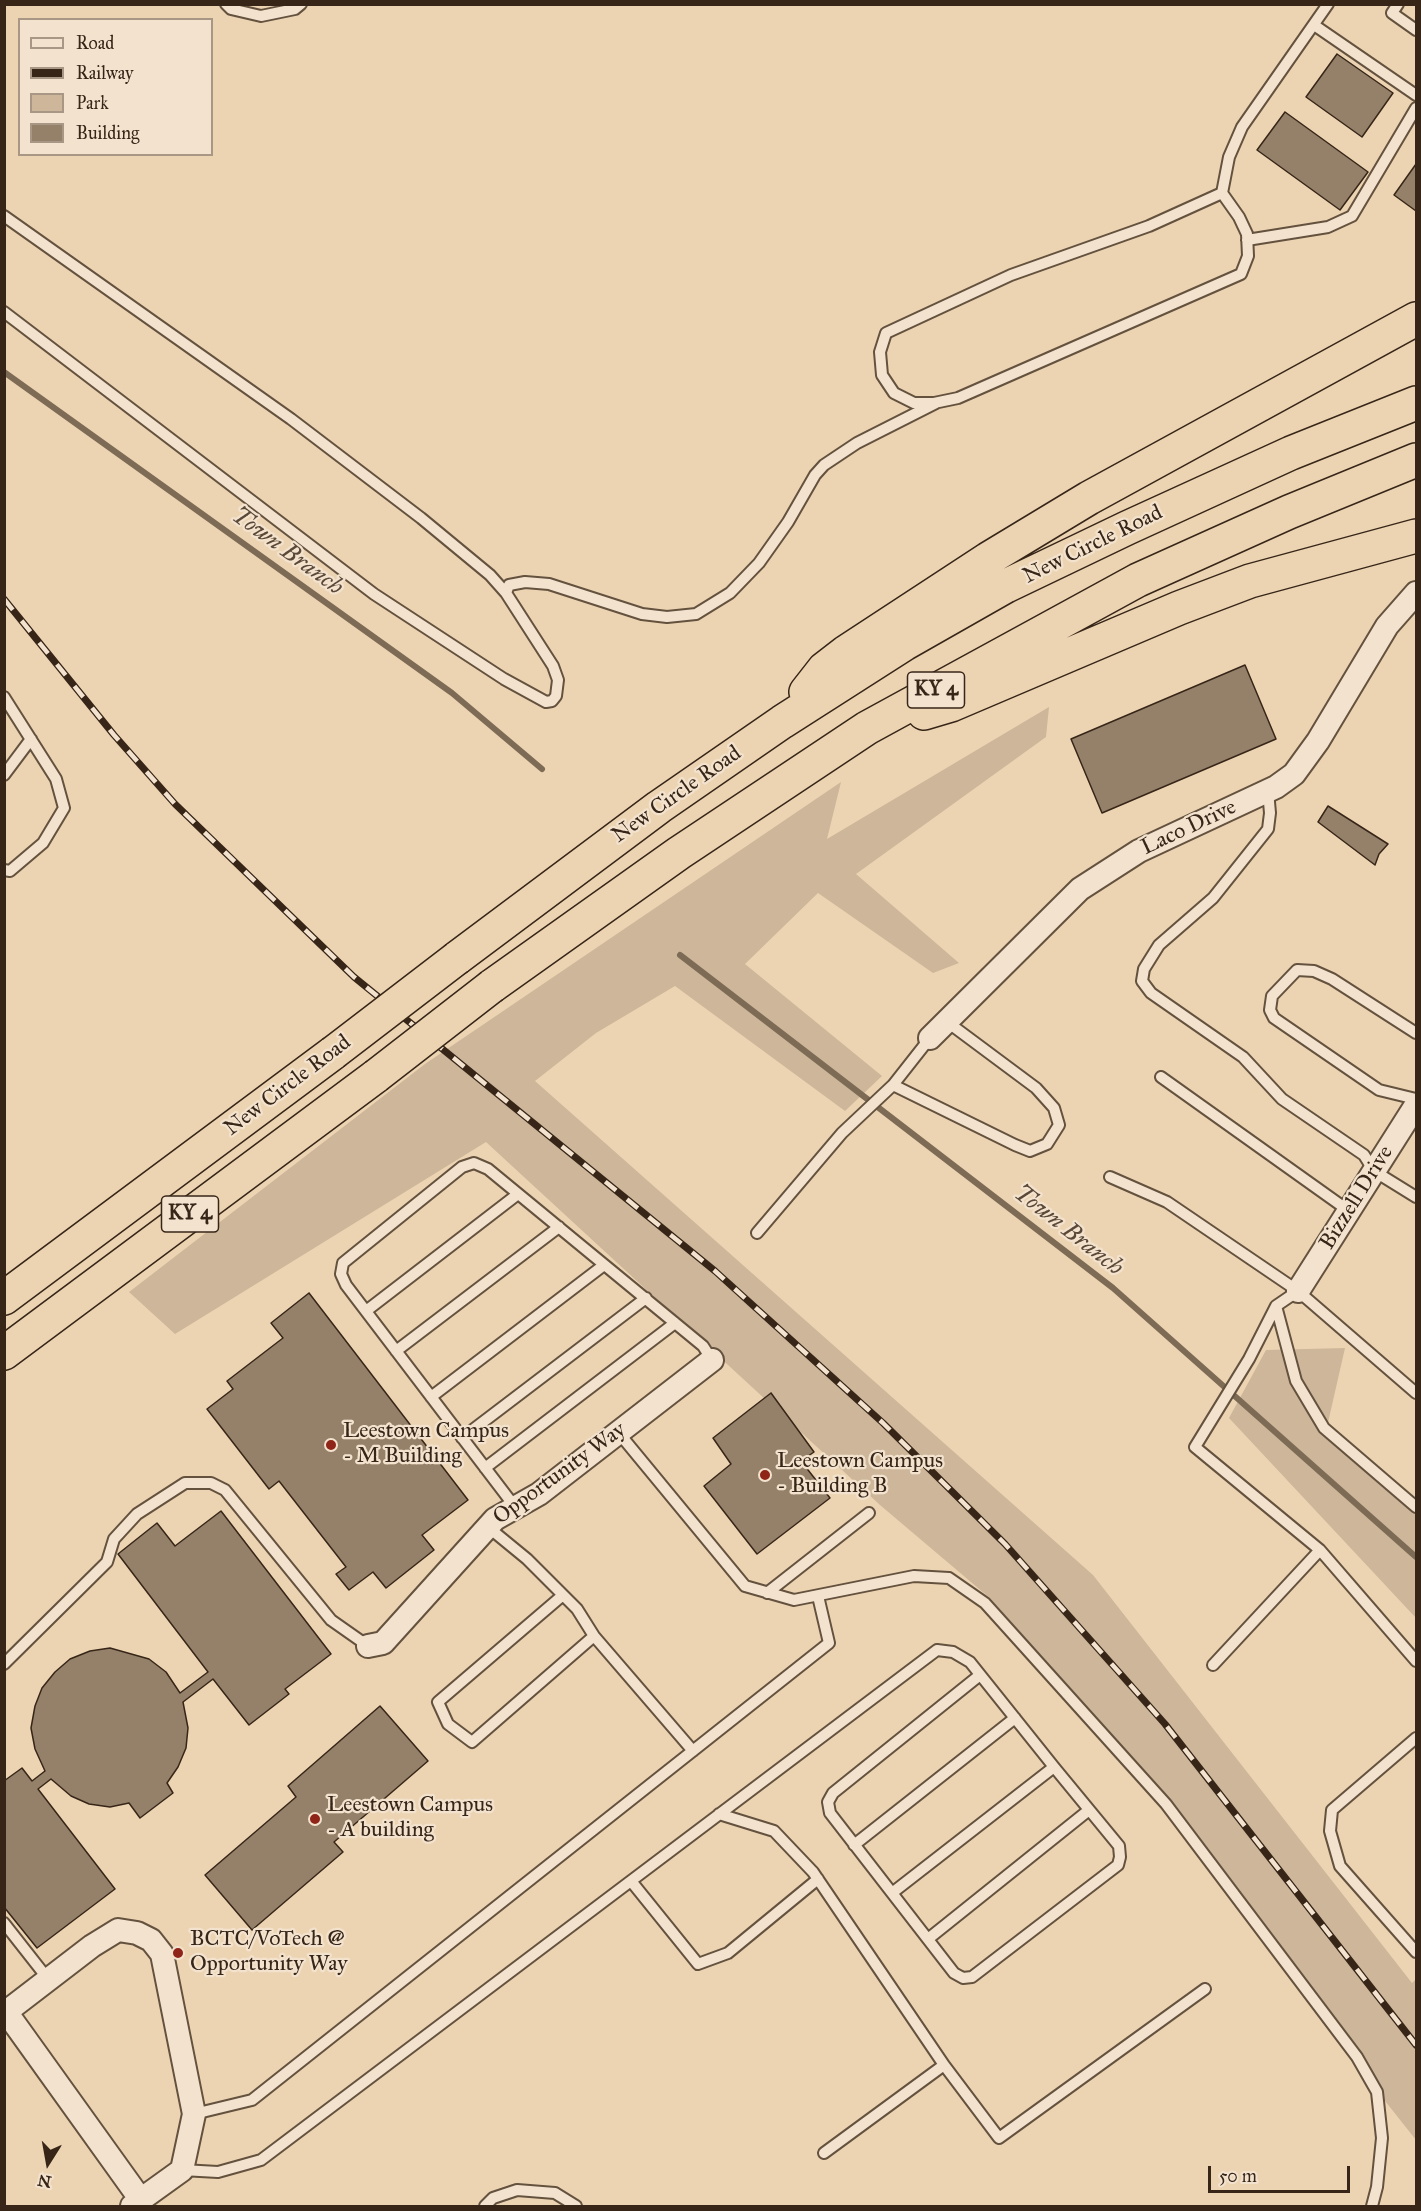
<!DOCTYPE html>
<style>
body{margin:0}
#map{position:relative;width:1421px;height:2211px;overflow:hidden;background:#ecd4b3;font-family:"IM FELL Great Primer",serif}
canvas{display:block}
.frame{position:absolute;inset:0;border:6px solid #372618;pointer-events:none}
.legend{position:absolute;left:18px;top:18px;width:195px;height:138px;box-sizing:border-box;background:#f3e3ce;border:2px solid #a89785;margin:0;padding:8px 10px;list-style:none;font-size:18px;color:#372618}
.legend li{display:flex;align-items:center;gap:12px;height:30px}
.legend b{width:30px;border:2px solid #a89785}
.north{position:absolute;left:18px;top:2133px;width:60px;height:60px;-webkit-text-stroke:4px #f3e3ce;paint-order:stroke;rotate:191deg;font-size:16px;font-weight:700;line-height:24px;text-align:center;color:#372618}
.north::after{content:'';display:block;margin:auto;width:21px;height:27px;background:#372618;clip-path:polygon(50% 0,100% 100%,50% 72%,0 100%)}
.scale{position:absolute;left:1208px;top:2166px;width:142px;height:27px;box-sizing:border-box;border:3px solid #372618;border-top:0;padding-left:8px;font-size:18px;line-height:21px;white-space:nowrap;color:#372618;-webkit-text-stroke:4px #f3e3ce;paint-order:stroke}
</style>
<div id="map">
<canvas width="1421" height="2211"></canvas>
<div class="frame"></div>
<ul class="legend">
<li><b style="height:8px;background:#f3e3ce"></b>Road</li>
<li><b style="height:8px;background:#372618"></b>Railway</li>
<li><b style="height:16px;background:#cdb699"></b>Park</li>
<li><b style="height:16px;background:#958069"></b>Building</li>
</ul>
<div class="north">N</div>
<div class="scale">50 m</div>
</div>
<script>
const ctx = document.querySelector('canvas').getContext('2d');
ctx.lineJoin = 'round';
function paint(path, color) {
  ctx.fillStyle = color;
  ctx.fill(path, 'evenodd');
}
function toPath(rows) {
  const path = new Path2D();
  for (const r of rows) {
    path.moveTo(r[0], r[1]);
    for (let i = 2; i < r.length; i += 2) path.lineTo(r[i], r[i + 1]);
  }
  return path;
}
function strokePath(path, color, width, dash) {
  ctx.strokeStyle = color;
  ctx.lineWidth = width;
  ctx.lineCap = dash ? 'butt' : 'round';
  ctx.setLineDash(dash || []);
  ctx.stroke(path);
}
function drawText(font, color, halo, rows, align = 'center') {
  ctx.font = font + ' "IM FELL Great Primer",serif';
  ctx.lineWidth = 4.5;
  ctx.setLineDash([]);
  ctx.textBaseline = 'middle';
  ctx.strokeStyle = halo;
  ctx.fillStyle = color;
  for (const [text, x, y, turn = 0] of rows) {
    ctx.save();
    ctx.translate(x, y);
    ctx.rotate((+turn || 0) * Math.PI / 180);
    ctx.textAlign = isNaN(turn) ? turn : align;
    if (halo) ctx.strokeText(text, 0, 0);
    ctx.fillText(text, 0, 0);
    ctx.restore();
  }
}
paint(toPath([
 [1049,707,1046,737,856,874,959,963,933,973,818,893,745,964,882,1076,845,1111,675,986,596,1033,535,1081,1093,1575,1412,1983,1416,1979,1416,2140,1374,2087,1166,1804,991,1599,880,1505,486,1142,175,1334,129,1292,425,1064,841,782,827,839],
 [1345,1348,1327,1427,1416,1512,1416,1618,1229,1418,1266,1350]
]), '#cdb699');
strokePath(toPath([
 [4,372,452,693,542,769],
 [680,955,1113,1288,1416,1557]
]), '#7e6b55', 6);
const building = toPath([
 [1337,54,1393,93,1362,137,1306,97,1337,54],
 [1285,112,1368,172,1340,210,1257,150,1285,112],
 [1416,164,1416,211,1394,195,1416,164],
 [1245,665,1276,739,1102,813,1071,739,1245,665],
 [1328,806,1388,844,1379,854,1375,865,1318,822,1328,806],
 [309,1293,468,1500,422,1535,434,1550,386,1588,373,1572,349,1590,336,1574,346,1567,279,1481,269,1489,207,1409,233,1389,227,1381,283,1338,271,1323,309,1293],
 [771,1393,814,1452,801,1461,830,1498,757,1554,704,1486,731,1464,713,1438,771,1393],
 [221,1511,331,1654,285,1689,289,1694,249,1725,213,1679,183,1702,188,1728,186,1748,178,1767,167,1783,173,1793,140,1818,129,1803,110,1807,89,1804,71,1796,51,1779,38,1789,115,1889,37,1948,4,1907,4,1781,22,1768,32,1781,45,1771,35,1749,31,1728,35,1706,42,1688,55,1672,70,1659,90,1651,110,1648,149,1659,166,1672,180,1693,208,1672,118,1554,157,1523,175,1546,221,1511],
 [380,1706,428,1761,334,1842,343,1852,252,1930,205,1875,296,1797,288,1786,380,1706]
]);
paint(building, '#958069');
strokePath(building, '#372618', 1.5);
const lane = toPath([
 [226,4,231,9,261,16,295,9,301,4],
 [1398,4,1392,13,1416,30],
 [1314,25,1416,95],
 [1222,193,1149,226,1011,275,886,333,880,352,882,375,894,393,914,403,934,403,958,398,1241,274,1248,256,1247,234,1239,217,1222,193,1229,157,1242,127,1328,4],
 [4,216,291,419,421,518,490,575,506,593],
 [1247,240,1328,227,1352,216,1416,108],
 [4,312,374,594,504,679,546,702,552,701,556,696,558,680,553,666,506,593,509,585,525,582,549,584,642,614,667,617,696,614,730,593,759,563,788,522,815,475,824,465,857,443,936,403],
 [4,697,56,779,64,808,43,843,10,871,4,870],
 [4,775,31,739],
 [1268,791,1270,813,1268,829,1213,898,1159,945,1144,969,1142,981,1151,993,1243,1057,1282,1099,1364,1155,1374,1171,1416,1197],
 [1416,1033,1332,979,1314,971,1297,970,1272,996,1270,1010,1274,1018,1379,1090,1416,1099],
 [930,1038,893,1085,1015,1145,1030,1151,1047,1144,1059,1125,1054,1108,1036,1088,946,1021],
 [1161,1077,1349,1211],
 [1110,1177,1167,1202,1298,1291,1416,1393],
 [757,1233,842,1133,893,1085],
 [1298,1291,1276,1306,1249,1359,1195,1447,1320,1550,1416,1661],
 [1276,1306,1296,1381,1324,1428,1416,1507],
 [366,1311,518,1194],
 [396,1351,559,1227],
 [431,1397,604,1265],
 [618,1432,745,1586,794,1600,914,1576,949,1578,985,1603,1166,1804,1357,2057,1377,2092,1382,2138,1377,2187,1372,2206],
 [462,1438,646,1298],
 [485,1468,675,1323],
 [515,1507,346,1285,341,1274,343,1263,462,1167,474,1163,488,1169,703,1346,712,1360],
 [488,1527,527,1559,577,1609,594,1636,472,1742,448,1724,438,1702,563,1595],
 [767,1593,869,1513],
 [594,1636,693,1751],
 [4,1664,107,1562,114,1539,137,1514,185,1483,211,1483,225,1490,331,1620,368,1646],
 [1213,1665,1320,1550],
 [1416,1738,1332,1810,1330,1831,1340,1866,1416,1952],
 [719,1814,774,1831,813,1872,944,2065,999,2138,1205,1989],
 [854,1845,1015,1718],
 [631,1881,698,1964,728,1953,818,1879],
 [892,1893,1054,1767],
 [4,1923,48,1979],
 [928,1939,1089,1810],
 [194,2114,252,2100,829,1643,818,1596],
 [824,2153,944,2065],
 [182,2170,218,2172,261,2160,937,1650,953,1652,970,1662,1054,1767,1119,1846,1120,1857,1118,1865,972,1977,963,1978,954,1973,830,1813,828,1802,833,1793,980,1675],
 [485,2206,493,2198,517,2190,555,2193,576,2206]
]);
const street = toPath([
 [930,1038,1080,889,1139,851,1276,787,1294,774,1318,741,1387,626,1416,593],
 [1298,1291,1416,1105],
 [368,1646,383,1643,495,1519,539,1494,712,1360],
 [4,2009,141,2200],
 [6,2012,92,1946,118,1930,137,1933,151,1940,162,1954,194,2114,182,2170,132,2206]
]);
const highway = toPath([
 [806,692,824,669,846,652,988,559,1089,498,1416,319],
 [924,713,951,705,1179,608,1250,581,1416,536],
 [457,958,659,807,782,722,904,644,1006,586,1127,528,1291,453,1416,403],
 [492,986,679,853,867,728,1138,580,1289,512,1416,460],
 [4,1298,333,1053],
 [4,1353,376,1076]
]);
strokePath(lane, '#64523f', 14);
strokePath(street, '#64523f', 26);
strokePath(highway, '#372618', 36);
strokePath(lane, '#f3e3ce', 10);
strokePath(street, '#f3e3ce', 22);
strokePath(highway, '#ecd4b3', 33);
const rail = toPath([
 [4,599,114,735,175,804,354,977,715,1271,883,1423,1005,1544,1165,1724,1416,2045]
]);
strokePath(rail, '#372618', 7);
strokePath(rail, '#f3e3ce', 4.5, [14]);
const highwayBridge = toPath([
 [333,1053,457,958],
 [376,1076,492,986]
]);
strokePath(highwayBridge, '#372618', 36, []);
strokePath(highwayBridge, '#ecd4b3', 33);
for (const [x, y, r, color] of [
 [331,1445,6,"#8f2418"],
 [765,1475,6,"#8f2418"],
 [315,1819,6,"#8f2418"],
 [178,1953,6,"#8f2418"]
]) {
  const dot = new Path2D();
  dot.arc(x, y, r, 0, 2 * Math.PI);
  ctx.fillStyle = color;
  ctx.fill(dot);
  strokePath(dot, '#f3e3ce', 2);
}
for (const [x, y, w] of [
 [936,690,57],
 [190,1214,57]
]) {
  const box = new Path2D();
  box.roundRect(x - w / 2, y - 18, w, 36, 4.5);
  ctx.fillStyle = '#f3e3ce';
  ctx.fill(box);
  strokePath(box, '#372618', 1.5);
}
drawText('bold 21px', '#372618', null, [
 ["KY 4",936,690],
 ["KY 4",190,1214]
]);
drawText('22px', '#372618', '#f3e3ce', [
 ["New Circle Road",1093,545,-26],
 ["New Circle Road",677,795,-35],
 ["Laco Drive",1189,828,-25],
 ["New Circle Road",288,1086,-37],
 ["Bizzell Drive",1357,1198,-58],
 ["Opportunity Way",560,1474,-36]
]);
drawText('22px', '#372618', '#f3e3ce', [
 ["Leestown Campus",343,1432],
 ["- M Building",343,1457],
 ["Leestown Campus",777,1462],
 ["- Building B",777,1487],
 ["Leestown Campus",327,1806],
 ["- A building",327,1831],
 ["BCTC/VoTech @",190,1940],
 ["Opportunity Way",190,1965]
], 'left');
drawText('italic 24px', '#5b4837', '#f3e3ce', [
 ["Town Branch",287,552,36],
 ["Town Branch",1068,1231,38]
]);
</script>
